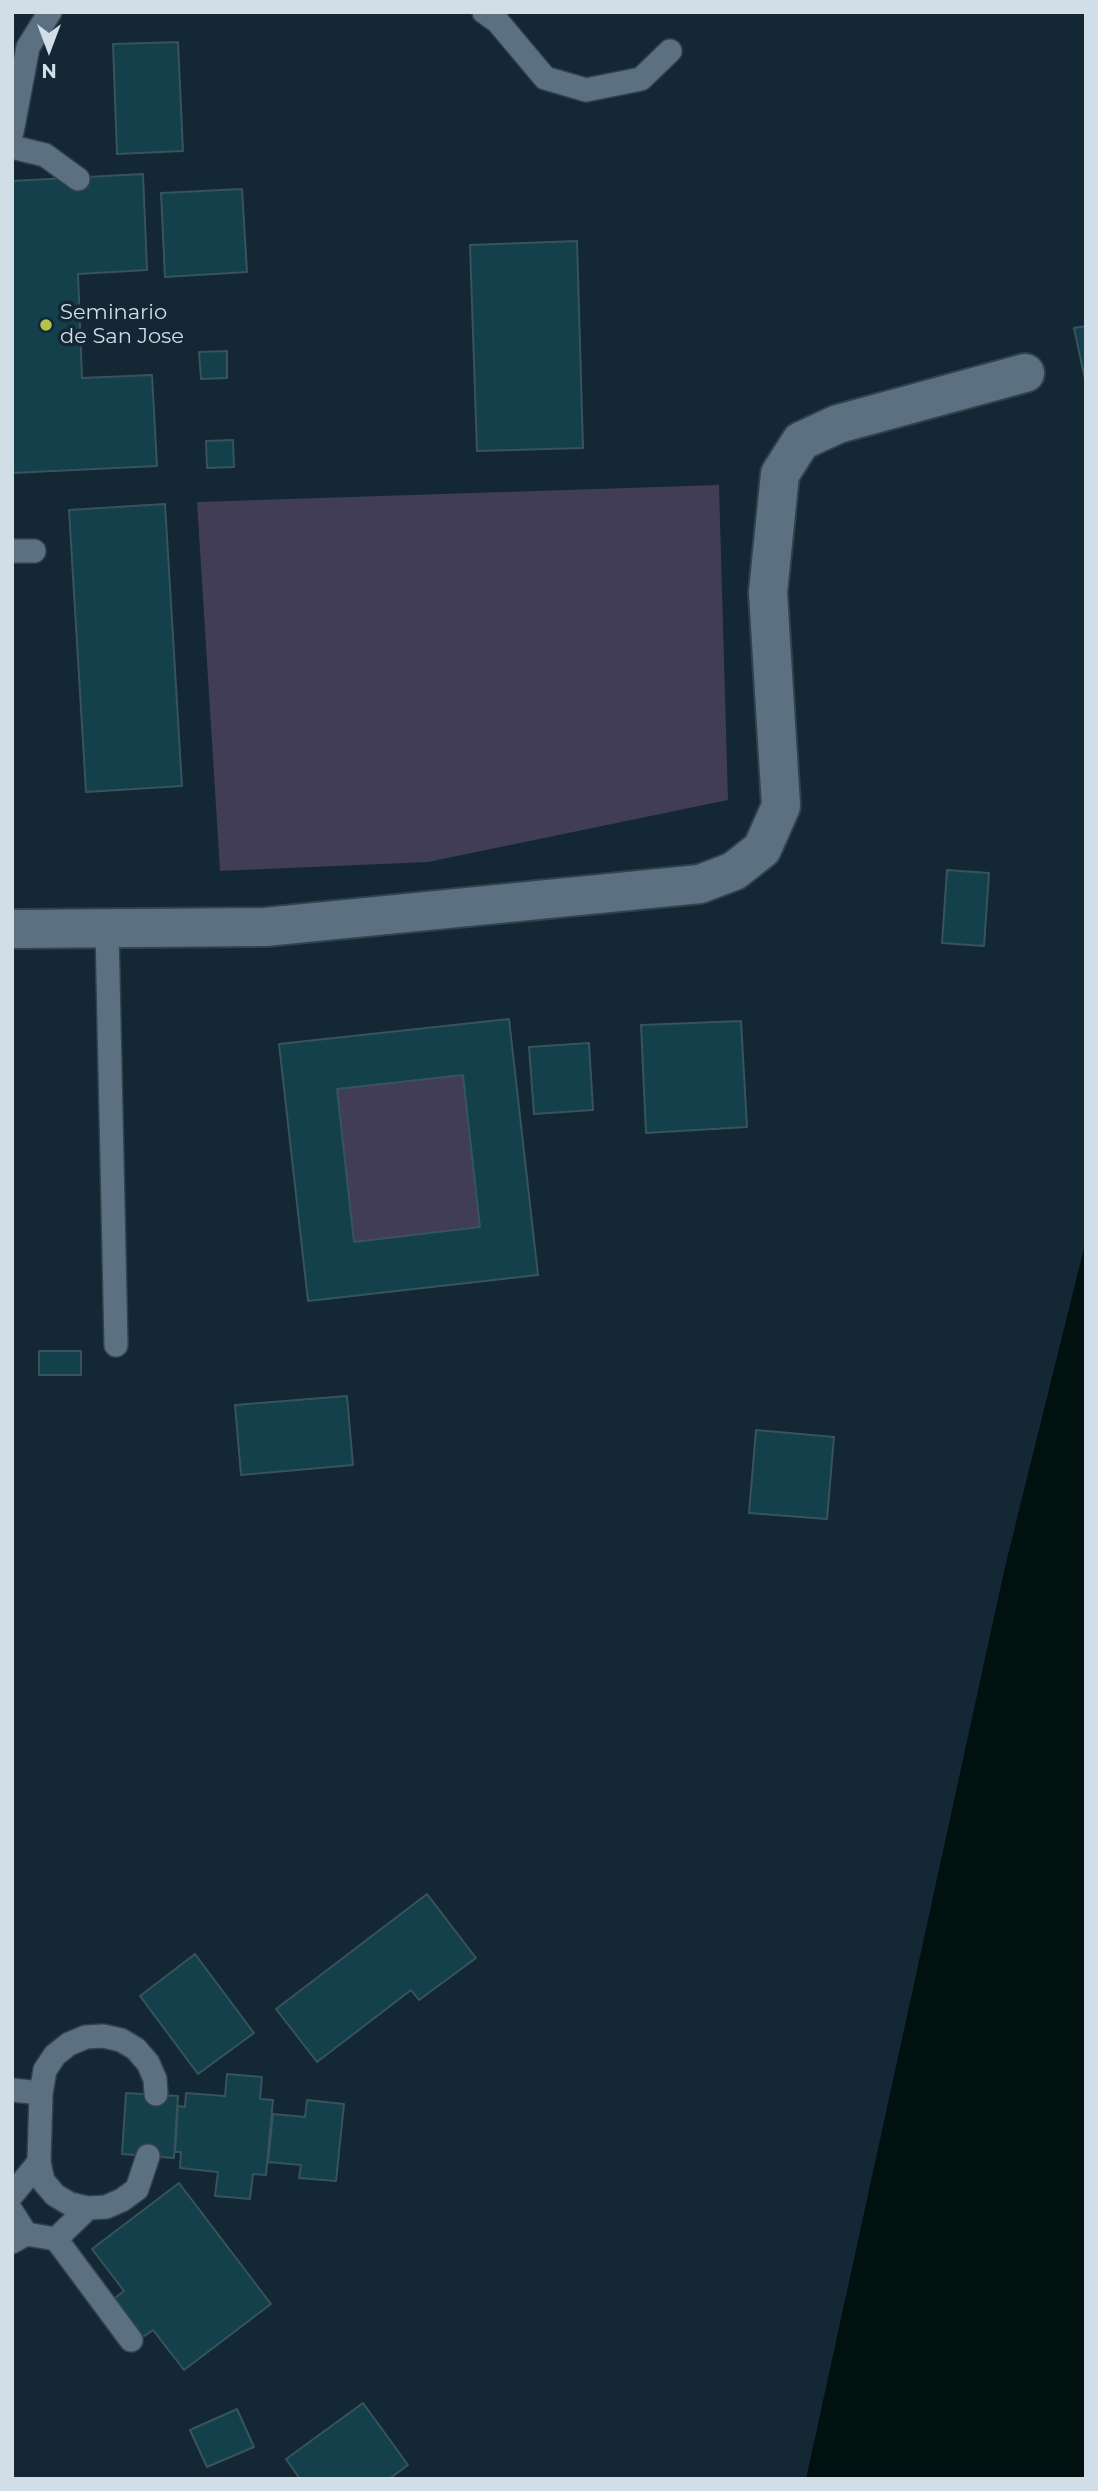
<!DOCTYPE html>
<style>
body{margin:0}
#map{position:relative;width:1098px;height:2491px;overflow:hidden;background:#132735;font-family:Montserrat,sans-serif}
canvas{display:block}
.frame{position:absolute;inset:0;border:14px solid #d2dee7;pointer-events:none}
.north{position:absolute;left:14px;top:14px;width:70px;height:70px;-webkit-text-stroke:5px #132735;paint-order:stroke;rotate:180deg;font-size:19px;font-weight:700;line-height:28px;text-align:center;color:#d2dee7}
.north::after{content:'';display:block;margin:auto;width:24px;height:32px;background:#d2dee7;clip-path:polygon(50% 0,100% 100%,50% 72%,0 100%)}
</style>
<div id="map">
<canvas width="1098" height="2491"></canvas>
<div class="frame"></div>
<div class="north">N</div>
</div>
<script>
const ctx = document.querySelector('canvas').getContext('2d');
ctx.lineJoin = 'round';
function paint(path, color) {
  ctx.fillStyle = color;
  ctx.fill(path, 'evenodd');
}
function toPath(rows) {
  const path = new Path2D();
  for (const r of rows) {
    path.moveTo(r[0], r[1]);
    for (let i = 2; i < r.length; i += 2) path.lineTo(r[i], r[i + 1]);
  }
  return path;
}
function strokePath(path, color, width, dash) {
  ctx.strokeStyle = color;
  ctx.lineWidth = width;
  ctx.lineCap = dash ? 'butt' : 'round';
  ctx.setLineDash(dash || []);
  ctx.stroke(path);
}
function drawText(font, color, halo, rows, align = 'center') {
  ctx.font = font + ' Montserrat,sans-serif';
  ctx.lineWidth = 7;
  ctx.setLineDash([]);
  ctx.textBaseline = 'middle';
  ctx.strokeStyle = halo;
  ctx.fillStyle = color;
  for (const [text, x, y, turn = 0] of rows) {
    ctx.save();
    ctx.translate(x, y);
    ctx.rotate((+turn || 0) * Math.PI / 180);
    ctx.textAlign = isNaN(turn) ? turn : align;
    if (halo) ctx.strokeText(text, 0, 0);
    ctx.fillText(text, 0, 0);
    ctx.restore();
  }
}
paint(toPath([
 [719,485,728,800,428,862,220,871,197,502],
 [463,1075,480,1227,354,1242,337,1089]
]), '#413d57');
paint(toPath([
 [1086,1240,1086,2479,806,2479,1005,1567]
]), '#001110');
const building = toPath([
 [178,42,183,151,117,154,113,44,178,42],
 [143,174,147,270,78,274,82,378,152,375,157,466,12,473,12,181,143,174],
 [242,189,247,272,165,277,161,193,242,189],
 [577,241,583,448,477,451,470,245,577,241],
 [1086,326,1086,384,1074,328,1086,326],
 [227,351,227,378,201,379,199,352,227,351],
 [233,440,234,467,207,468,206,441,233,440],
 [165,504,182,786,86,792,69,510,165,504],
 [947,870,989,873,984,946,942,943,947,870],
 [509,1019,538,1275,308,1301,279,1044,509,1019],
 [463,1075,480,1227,354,1242,337,1089,463,1075],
 [741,1021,747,1127,646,1133,641,1025,741,1021],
 [589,1043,593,1110,534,1114,529,1047,589,1043],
 [39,1351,81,1351,81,1375,39,1375,39,1351],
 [347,1396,353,1465,241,1475,235,1405,347,1396],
 [756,1430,834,1437,827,1519,749,1513,756,1430],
 [427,1894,476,1958,419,2000,411,1990,317,2062,276,2009,427,1894],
 [195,1954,254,2033,198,2074,140,1996,195,1954],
 [227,2074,262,2077,260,2099,273,2100,266,2175,253,2174,250,2199,215,2196,218,2172,180,2168,181,2152,175,2152,178,2106,185,2107,186,2093,225,2096,227,2074],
 [126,2093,178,2096,174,2158,122,2154,126,2093],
 [307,2100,344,2104,336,2181,299,2178,301,2165,268,2162,273,2114,305,2117,307,2100],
 [179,2183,271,2304,184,2370,153,2330,140,2339,111,2301,124,2291,92,2249,179,2183],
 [363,2403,408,2465,389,2479,300,2479,286,2459,363,2403],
 [237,2409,254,2447,207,2467,190,2430,237,2409]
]);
paint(building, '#13404a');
strokePath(building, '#37545c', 2);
const service = toPath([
 [484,12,498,22,545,78,586,90,641,79,670,51],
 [12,132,28,47,50,12],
 [12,147,45,155,78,179],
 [12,551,34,551],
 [107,929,116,1345],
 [12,2090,41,2093],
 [148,2156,137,2189,122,2200,106,2207,88,2208,70,2204,55,2195,43,2181,39,2162,41,2093,45,2070,55,2055,69,2044,86,2037,103,2036,121,2040,136,2049,148,2063,155,2079,156,2094],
 [12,2195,39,2162],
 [12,2212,26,2234],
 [56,2239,88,2208],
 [12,2242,26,2234,56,2239,131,2340]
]);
const minor = toPath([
 [12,929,265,927,700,884,734,871,762,849,781,806,768,592,780,474,801,441,838,424,1025,373]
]);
strokePath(service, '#32414d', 26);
strokePath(minor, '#32414d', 42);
strokePath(service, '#5b7181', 23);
strokePath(minor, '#5b7181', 38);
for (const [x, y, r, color] of [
 [46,325,7,"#b4c24a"]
]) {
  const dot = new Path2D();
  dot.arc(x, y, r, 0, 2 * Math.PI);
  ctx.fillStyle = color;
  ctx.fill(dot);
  strokePath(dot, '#132735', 2.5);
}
drawText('21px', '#d2dee7', '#132735', [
 ["Seminario",60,313],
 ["de San Jose",60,337]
], 'left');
</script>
